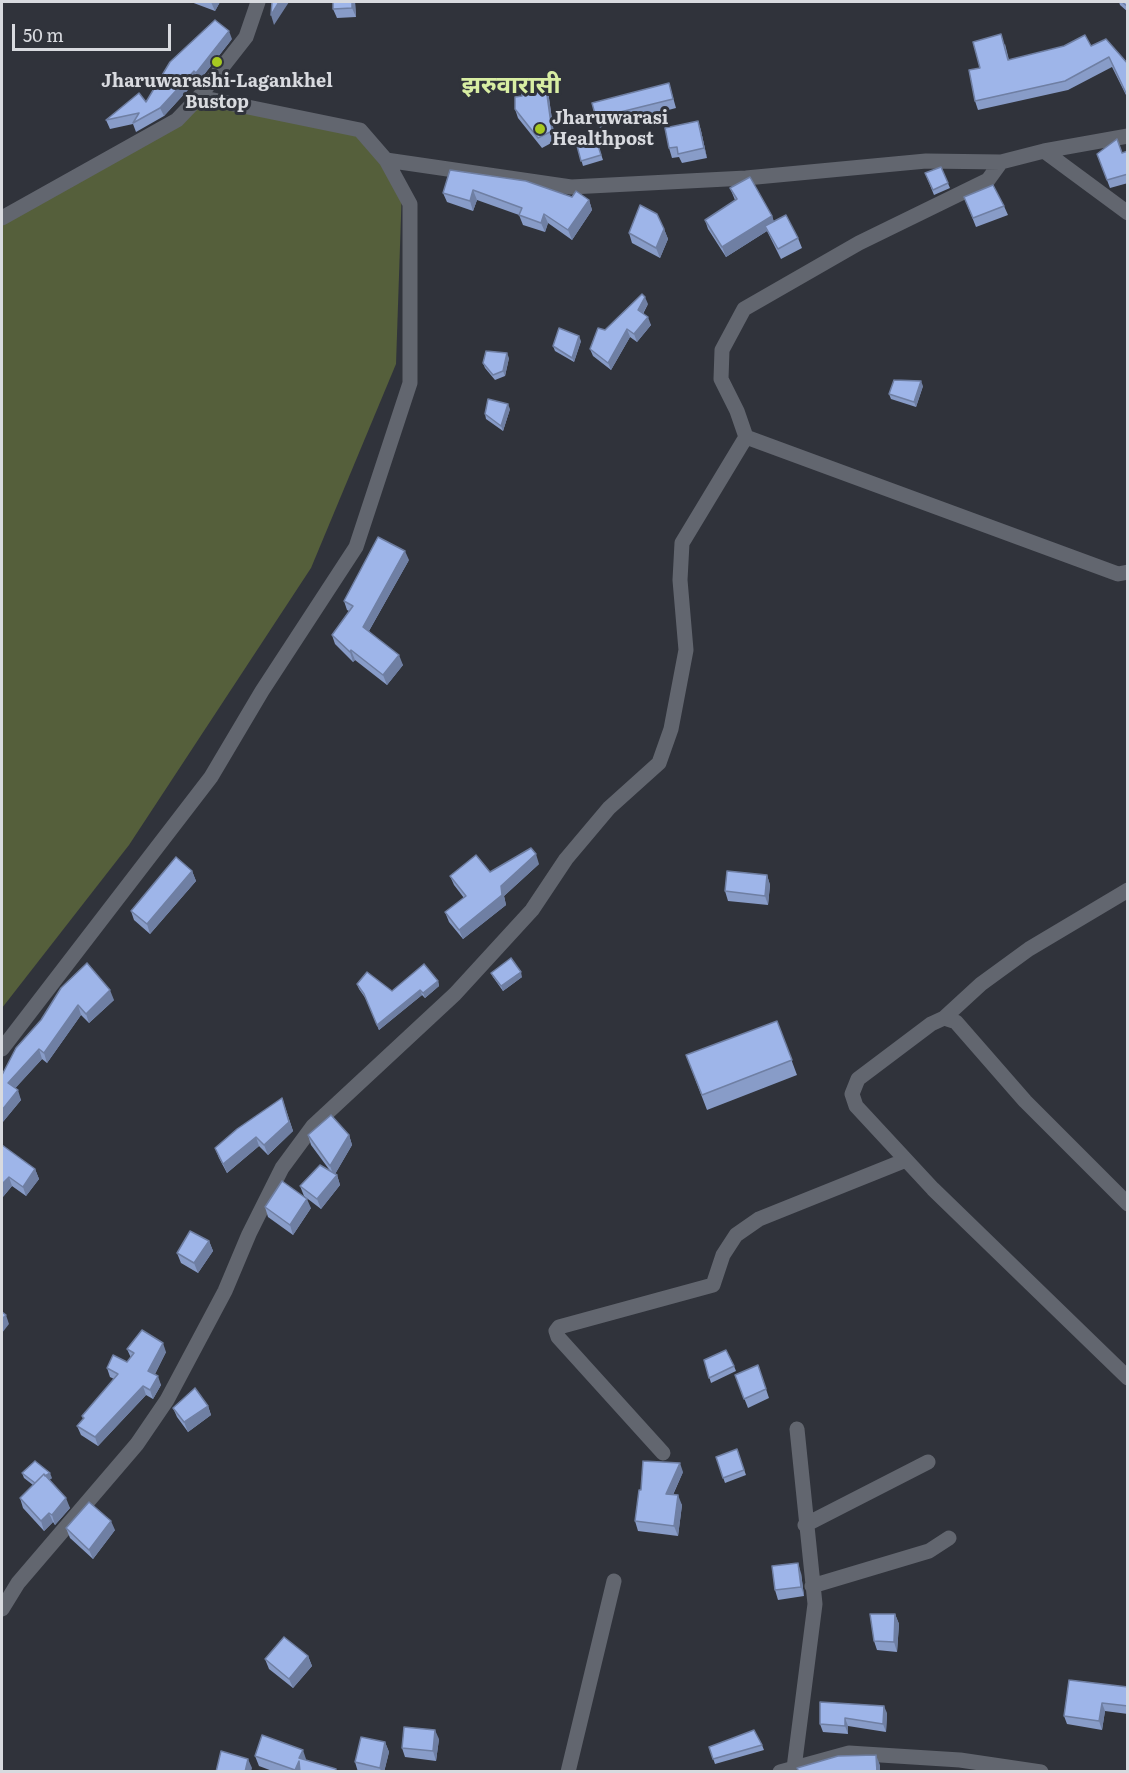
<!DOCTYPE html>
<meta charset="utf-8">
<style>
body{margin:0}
#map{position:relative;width:1129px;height:1773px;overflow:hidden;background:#30333b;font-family:Literata,serif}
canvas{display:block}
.frame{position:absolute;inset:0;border:3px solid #d8dadf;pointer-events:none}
.scale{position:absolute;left:12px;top:24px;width:159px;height:27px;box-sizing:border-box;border:3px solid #d8dadf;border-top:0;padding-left:8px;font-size:18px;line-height:21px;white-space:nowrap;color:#d8dadf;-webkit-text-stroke:4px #30333b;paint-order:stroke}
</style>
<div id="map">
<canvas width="1129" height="1773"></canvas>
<div class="frame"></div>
<div class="scale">50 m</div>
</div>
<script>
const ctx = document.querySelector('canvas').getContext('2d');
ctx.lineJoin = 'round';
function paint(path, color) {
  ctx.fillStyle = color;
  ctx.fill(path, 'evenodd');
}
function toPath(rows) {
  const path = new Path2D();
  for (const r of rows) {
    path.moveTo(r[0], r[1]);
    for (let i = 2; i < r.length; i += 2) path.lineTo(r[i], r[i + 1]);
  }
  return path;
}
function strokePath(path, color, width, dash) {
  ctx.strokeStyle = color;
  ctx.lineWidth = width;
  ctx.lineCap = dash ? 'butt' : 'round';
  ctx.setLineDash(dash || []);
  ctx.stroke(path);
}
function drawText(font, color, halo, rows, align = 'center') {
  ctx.font = font + ' Literata,"Noto Sans Devanagari",serif';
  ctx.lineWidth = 6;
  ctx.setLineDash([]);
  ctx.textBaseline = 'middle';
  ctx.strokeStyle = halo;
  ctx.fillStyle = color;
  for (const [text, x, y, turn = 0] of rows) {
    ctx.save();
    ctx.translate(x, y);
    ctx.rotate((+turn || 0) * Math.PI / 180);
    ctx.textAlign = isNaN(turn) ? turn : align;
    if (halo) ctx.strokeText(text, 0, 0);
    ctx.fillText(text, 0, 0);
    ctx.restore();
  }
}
paint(toPath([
 [212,97,353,130,402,187,396,364,311,568,129,845,2,1008,2,225]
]), '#555f3b');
strokePath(toPath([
 [199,97,360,130,386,160,571,187,746,178,926,161,1001,162,1044,151,1128,136],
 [1044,151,1128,213],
 [2,218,177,120,199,97,246,37,258,2],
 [746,437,1118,574,1128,572],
 [1128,890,1029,949,981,984,944,1018,931,1024,858,1079,852,1094,856,1106,933,1189,1128,1378],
 [944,1018,956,1022,1025,1101,1128,1204],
 [2,1049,211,777,262,691,356,547,410,383,410,204,386,160],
 [663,1453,558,1337,556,1331,559,1327,713,1285,723,1255,736,1235,759,1219,906,1160],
 [805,1525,928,1462],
 [812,1586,929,1551,949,1538],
 [2,1609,18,1583,137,1444,167,1400,225,1291,249,1234,282,1168,313,1126,455,994,532,910,566,859,609,808,659,763,671,729,686,650,680,580,682,543,746,437,737,411,721,379,722,350,744,309,859,243,988,180,1001,162],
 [794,1768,815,1604,797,1429],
 [568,1772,614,1581],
 [780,1772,849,1753,960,1760,1041,1772]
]), '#62666f', 15);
paint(toPath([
 [191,2,220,2,215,11],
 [333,2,355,2,356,17,337,18,333,9],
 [1119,2,1128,2,1128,12,1120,5],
 [232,39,199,81,197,80,164,116,136,132,133,124,110,129,106,120,146,102],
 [1005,44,1009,60,1091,46,1128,64,1128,99,1112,67,1068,90,978,110,975,101,980,68],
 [545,81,548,91,555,141,542,148,518,118,515,109,522,96],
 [669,83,676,108,600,128,596,118],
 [698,121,701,131,707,158,682,163,679,157,672,158,669,148],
 [595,136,603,160,583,166,576,142],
 [1128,151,1128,183,1110,188,1097,154,1122,153],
 [941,167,950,188,934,195,925,173],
 [450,170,589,200,592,210,572,240,548,223,545,232,523,225,519,215,477,200,473,211,447,202,443,193],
 [730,188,772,216,774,222,798,238,802,248,781,259,767,231,726,257,708,229,705,220,735,200],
 [964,197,1004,206,1008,215,976,227],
 [664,229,668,239,660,258,632,243,629,233],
 [648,304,643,314,651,325,637,342,630,337,611,370,593,356,590,349,605,330],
 [581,341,574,362,555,351,553,346],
 [509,358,505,376,495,380,485,368,483,363],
 [923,386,916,407,891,399,889,394],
 [510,409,503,431,486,419,485,414],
 [409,560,369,631,403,665,387,685,355,660,353,662,335,644,332,635,349,611,347,610,344,601],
 [539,864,504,896,506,905,463,939,449,922,445,912,464,898,454,885,450,876,490,872],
 [192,871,196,881,150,934,134,920,131,911],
 [767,875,770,885,768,905,728,901,725,891],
 [491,973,522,977,503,991,493,977],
 [438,981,439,986,425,998,422,995,379,1030,366,999,359,989,357,984,392,991],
 [61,988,114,1000,89,1023,81,1015,47,1063,42,1059,15,1088,21,1100,2,1123,41,1020],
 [777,1021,797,1075,707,1110,686,1055],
 [282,1098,293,1131,268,1155,259,1146,227,1173,219,1158,215,1148],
 [308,1135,349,1135,352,1145,335,1174,337,1175,340,1185,321,1209,304,1196,300,1186,331,1172,311,1145],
 [2,1145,35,1169,39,1179,26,1196,12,1186,2,1198],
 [265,1207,311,1208,293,1235,268,1217],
 [209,1241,213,1251,198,1273,181,1263,177,1253],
 [127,1349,166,1352,155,1374,161,1385,153,1399,146,1395,98,1446,81,1435,77,1426,83,1419,82,1416,114,1379,110,1377,107,1368,127,1362,131,1358],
 [704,1360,734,1366,736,1371,711,1383],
 [758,1365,769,1398,748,1408,735,1375],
 [208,1406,211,1415,188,1432,177,1417,173,1408],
 [737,1449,746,1475,725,1483,716,1457],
 [683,1472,673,1495,682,1505,678,1536,638,1531,635,1521,641,1490],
 [22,1473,52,1478,49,1480,70,1508,55,1525,53,1522,44,1531,23,1508,20,1498,33,1485,24,1478],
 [66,1528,115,1530,93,1559,70,1538],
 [801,1573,804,1596,778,1600,775,1590],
 [895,1614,899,1624,897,1652,877,1650,874,1641],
 [308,1656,312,1666,293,1688,269,1669,265,1659],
 [1128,1687,1128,1714,1105,1711,1102,1730,1067,1724,1064,1716],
 [820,1702,887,1713,886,1732,848,1726,848,1734,823,1732,820,1724],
 [439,1739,436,1761,405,1757,402,1748],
 [385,1742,389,1752,384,1772,358,1772,355,1762],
 [762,1745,764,1750,715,1764,709,1747],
 [255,1756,306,1759,306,1760,336,1769,337,1772,275,1772,259,1766]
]), '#889cc8');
paint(toPath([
 [211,2,220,2,215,11],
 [279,2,289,2,274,25,271,15],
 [352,2,355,2,356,17,352,8],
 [229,31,232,39,199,81,196,73],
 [194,71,197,80,164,116,160,108],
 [545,81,548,91,555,141,552,131],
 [698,121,701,131,707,158,704,148],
 [473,190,477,200,473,211,470,201],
 [589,200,592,210,572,240,568,230],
 [544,214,548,223,545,232,541,223],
 [772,216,775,225,765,226,767,231,726,257,722,247],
 [664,229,668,239,660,258,656,248],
 [645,297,648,304,640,318,638,310],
 [648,317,651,325,637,342,634,334],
 [627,329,630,337,611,370,608,363],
 [579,336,581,341,574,362,572,358],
 [507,353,509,358,505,376,503,371],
 [921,381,923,386,916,407,914,402],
 [508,404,510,409,503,431,501,426],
 [405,551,409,560,366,636,363,627],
 [351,650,355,660,353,662,350,652],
 [399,655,403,665,387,685,383,675],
 [536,854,539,864,504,896,506,905,463,939,459,930,501,886],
 [192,871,196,881,150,934,147,924],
 [767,875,770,885,768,905,765,896],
 [521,972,522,977,503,991,501,986],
 [438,981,439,986,425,998,423,993],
 [110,990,114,1000,89,1023,86,1014],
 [420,990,422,995,379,1030,377,1025],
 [78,1005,81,1015,47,1063,44,1053],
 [39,1049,42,1059,12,1092,8,1083],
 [18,1090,21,1100,2,1123,2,1110],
 [282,1098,293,1131,268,1155,264,1145],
 [349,1135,352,1145,334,1176,330,1166],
 [256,1137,259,1146,227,1173,223,1164],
 [35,1169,39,1179,26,1196,23,1187],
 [337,1175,340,1185,321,1209,317,1199],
 [9,1177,12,1186,2,1198,2,1184],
 [307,1199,311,1208,293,1235,290,1225],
 [209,1241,213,1251,198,1273,194,1263],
 [6,1315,9,1324,2,1333,2,1319],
 [163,1343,166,1352,152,1380,148,1371],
 [158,1376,161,1385,153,1399,150,1390],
 [143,1386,146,1395,98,1446,95,1437],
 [208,1406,211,1415,188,1432,184,1422],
 [680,1463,683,1472,669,1503,666,1494],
 [50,1473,52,1478,38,1488,36,1483],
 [678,1495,682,1505,678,1536,674,1526],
 [66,1498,70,1508,55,1525,52,1515],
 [49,1513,53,1522,44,1531,41,1521],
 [111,1521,115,1530,93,1559,89,1550],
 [798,1563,801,1573,804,1596,801,1587],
 [895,1614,899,1624,897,1652,894,1642],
 [308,1656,312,1666,293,1688,289,1679],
 [1102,1703,1105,1711,1102,1730,1099,1721],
 [884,1706,887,1713,886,1732,883,1724],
 [845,1718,848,1726,848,1734,845,1726],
 [435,1730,439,1739,436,1761,433,1751],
 [385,1742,389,1752,384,1772,381,1772,380,1768],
 [303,1750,306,1759,303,1768,299,1758],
 [876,1755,880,1765,880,1772,877,1772],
 [248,1759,252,1768,251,1772,245,1772],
 [299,1761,302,1772,296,1772,295,1770]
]), '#6f7fa3');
const building = toPath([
 [272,2,279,2,271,15,272,2],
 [333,2,352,2,352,8,333,9,333,2],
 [1122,2,1128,2,1128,7,1122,2],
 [215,20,229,31,196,73,194,71,160,108,133,123,139,113,106,120,139,93,146,102,170,62,215,20],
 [1001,34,1008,60,1064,46,1085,35,1091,46,1106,39,1128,64,1128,92,1126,93,1109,57,1065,81,975,101,969,70,980,68,973,42,1001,34],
 [545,81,552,131,538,138,515,109,515,97,522,96,521,85,545,81],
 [669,83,673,99,596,118,592,103,669,83],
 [698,121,704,148,678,154,677,147,669,148,665,128,698,121],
 [595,136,601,155,581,161,576,142,595,136],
 [1117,139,1122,153,1128,151,1128,174,1107,180,1097,154,1117,139],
 [941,167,948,183,933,190,925,173,941,167],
 [450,170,526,181,572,197,576,191,589,200,568,230,544,214,541,223,519,215,522,208,473,190,470,201,443,193,450,170],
 [750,177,772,216,722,247,705,220,737,199,730,188,750,177],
 [993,185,1004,206,973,218,964,197,993,185],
 [640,205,657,214,664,229,656,248,629,233,640,205],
 [786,215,798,238,778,249,765,226,786,215],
 [642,294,645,297,638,310,648,317,634,334,627,329,608,363,590,349,598,328,605,330,642,294],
 [559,328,579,336,572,358,553,346,559,328],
 [486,351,507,353,503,371,493,375,483,363,486,351],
 [894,380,921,381,914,402,889,394,894,380],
 [488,399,508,404,501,426,485,414,488,399],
 [378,537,405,551,363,627,399,655,383,675,351,650,350,652,332,635,353,606,344,601,378,537],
 [531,848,536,854,501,886,502,895,459,930,445,912,466,896,450,876,476,855,490,872,531,848],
 [176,857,192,871,147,924,131,911,176,857],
 [727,871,767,875,765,896,725,891,727,871],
 [511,958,521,972,501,986,491,973,511,958],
 [87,963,110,990,86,1014,78,1005,44,1053,39,1049,8,1083,18,1090,2,1110,2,1075,16,1048,41,1020,61,988,87,963],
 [424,964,438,981,423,993,420,990,377,1025,364,994,357,984,367,972,392,991,424,964],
 [777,1021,792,1060,702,1095,686,1055,777,1021],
 [282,1098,289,1122,264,1145,256,1137,223,1164,215,1148,237,1129,282,1098],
 [331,1115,349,1135,330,1166,308,1135,331,1115],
 [2,1145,35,1169,23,1187,9,1177,2,1184,2,1145],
 [320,1165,337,1175,317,1199,300,1186,320,1165],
 [282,1181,307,1199,290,1225,265,1207,282,1181],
 [190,1231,209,1241,194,1263,177,1253,190,1231],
 [2,1312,6,1315,2,1319,2,1312],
 [142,1330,163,1343,148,1371,158,1376,150,1390,143,1386,95,1437,77,1426,84,1418,82,1416,118,1374,107,1368,113,1355,127,1362,134,1353,127,1349,142,1330],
 [726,1350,734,1366,709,1378,704,1360,726,1350],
 [758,1365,766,1389,744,1399,735,1375,758,1365],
 [195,1388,208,1406,184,1422,173,1408,195,1388],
 [737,1449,744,1470,723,1478,716,1457,737,1449],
 [35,1461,50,1473,45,1476,44,1474,35,1483,22,1473,35,1461],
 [643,1461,680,1463,666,1494,678,1495,674,1526,635,1521,639,1490,641,1490,643,1461],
 [44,1474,66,1498,52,1515,49,1513,41,1521,20,1498,44,1474],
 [89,1502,111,1521,89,1550,66,1528,89,1502],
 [798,1563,801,1587,775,1590,772,1566,798,1563],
 [870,1614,895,1614,894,1642,874,1641,870,1614],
 [284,1637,308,1656,289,1679,265,1659,284,1637],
 [1069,1680,1128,1687,1128,1706,1102,1703,1099,1721,1064,1716,1069,1680],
 [820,1702,884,1706,883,1724,845,1718,845,1726,820,1724,820,1702],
 [404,1727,435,1730,433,1751,402,1748,404,1727],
 [754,1730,762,1745,713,1759,709,1747,754,1730],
 [262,1735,303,1750,299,1758,336,1769,335,1772,300,1772,299,1761,295,1770,255,1756,262,1735],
 [361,1737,385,1742,380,1768,355,1762,361,1737],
 [221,1751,248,1759,245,1772,216,1772,221,1751],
 [876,1755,877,1772,799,1772,797,1768,838,1756,876,1755]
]);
paint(building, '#9eb5e9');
strokePath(building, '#6f7fa3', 1.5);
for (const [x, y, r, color] of [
 [217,62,6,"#a6c821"],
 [540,129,6,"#a6c821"]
]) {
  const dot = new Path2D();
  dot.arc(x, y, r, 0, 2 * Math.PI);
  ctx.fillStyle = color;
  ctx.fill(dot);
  strokePath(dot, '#30333b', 2);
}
drawText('bold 18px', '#d8dadf', '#30333b', [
 ["Jharuwarashi-Lagankhel",217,82],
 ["Bustop",217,103],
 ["Jharuwarasi",552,119,"left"],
 ["Healthpost",552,140,"left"]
]);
drawText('bold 24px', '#d8eea3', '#30333b', [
 ["झरुवारासी",511,86]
]);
</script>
